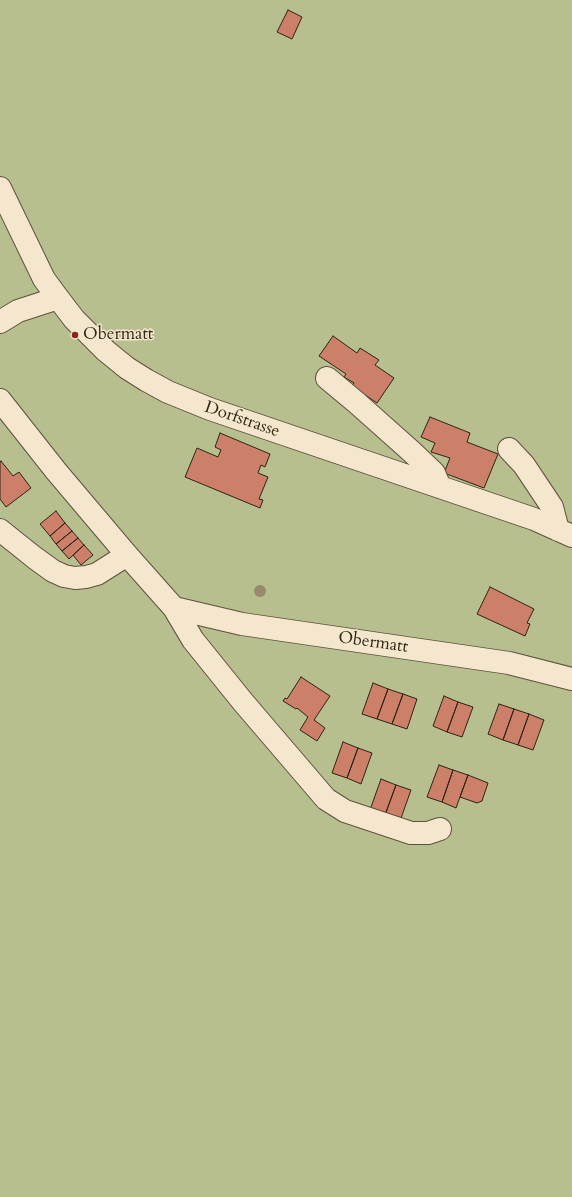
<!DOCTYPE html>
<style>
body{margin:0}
canvas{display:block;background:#f0d8b4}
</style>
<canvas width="572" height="1197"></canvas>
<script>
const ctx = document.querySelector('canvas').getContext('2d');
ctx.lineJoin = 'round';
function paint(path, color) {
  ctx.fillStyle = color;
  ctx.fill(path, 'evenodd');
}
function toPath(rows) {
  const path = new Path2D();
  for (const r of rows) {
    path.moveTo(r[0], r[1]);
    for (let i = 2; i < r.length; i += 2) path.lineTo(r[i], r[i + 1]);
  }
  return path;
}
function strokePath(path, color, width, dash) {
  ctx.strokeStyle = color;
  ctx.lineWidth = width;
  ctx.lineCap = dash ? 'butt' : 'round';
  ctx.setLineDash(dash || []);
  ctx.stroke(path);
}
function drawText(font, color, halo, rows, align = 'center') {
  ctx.font = font + ' Cardo,serif';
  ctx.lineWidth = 3;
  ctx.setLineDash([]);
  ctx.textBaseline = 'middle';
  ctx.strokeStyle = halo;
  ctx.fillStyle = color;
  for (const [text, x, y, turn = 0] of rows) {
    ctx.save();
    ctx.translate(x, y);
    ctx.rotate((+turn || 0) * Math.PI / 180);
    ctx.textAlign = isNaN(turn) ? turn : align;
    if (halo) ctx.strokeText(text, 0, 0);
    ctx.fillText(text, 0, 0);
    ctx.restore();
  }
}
paint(toPath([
 [0,0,572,0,572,1197,0,1197]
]), '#b7bf8f');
const building = toPath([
 [288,10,302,17,292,39,277,32,288,10],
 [333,336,357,353,360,348,379,360,375,365,394,378,377,403,352,386,354,383,344,377,346,374,319,356,333,336],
 [430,417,470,433,467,442,498,454,484,488,444,473,450,458,431,452,435,443,421,437,430,417],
 [220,433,270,454,265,467,261,465,258,473,268,477,259,499,263,500,260,508,185,477,197,448,218,457,221,450,215,447,220,433],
 [1,461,13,476,19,472,31,488,6,507,0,499,0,462,1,461],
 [56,511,65,523,50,536,40,524,56,511],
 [65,523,72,531,56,544,50,536,65,523],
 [72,531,78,538,62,551,56,544,72,531],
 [78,538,84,545,69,559,62,551,78,538],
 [84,545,93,555,81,565,73,555,84,545],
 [490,587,534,609,527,623,530,624,525,636,477,614,490,587],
 [301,677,330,696,314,720,325,728,317,741,300,730,308,717,297,708,296,709,283,701,285,698,287,699,301,677],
 [373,683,388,689,377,719,362,714,373,683],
 [388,689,403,694,392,724,377,719,388,689],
 [403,694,417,699,407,729,392,724,403,694],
 [444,696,458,702,447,732,433,726,444,696],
 [458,702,473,707,462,737,447,732,458,702],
 [499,704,514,709,503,740,488,734,499,704],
 [514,709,529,714,518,745,503,740,514,709],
 [529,714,544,720,533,750,518,745,529,714],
 [343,742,358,748,347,778,332,773,343,742],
 [358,748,372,753,361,784,347,778,358,748],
 [439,765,453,770,442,802,427,797,439,765],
 [453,770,468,775,456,808,442,802,453,770],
 [468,775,488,783,482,801,477,803,460,797,468,775],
 [381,779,396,785,385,815,370,810,381,779],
 [396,785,411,790,400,821,385,815,396,785]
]);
paint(building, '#cc7f69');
strokePath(building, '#2f2414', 1);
const minor = toPath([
 [0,188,44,279,58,298,74,319,106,351,127,368,146,380,168,392,210,409,534,519,572,536],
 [0,322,18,311,58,298],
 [327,378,357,403,412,452,434,473,440,487],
 [0,400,56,471,127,555,174,608,242,624,509,663,572,679],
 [509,449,524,465,552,507,558,530],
 [0,530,35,558,53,571,64,576,75,578,86,577,97,574,127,555],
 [174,608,193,640,243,702,326,799,345,811,411,833,428,833,440,829]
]);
strokePath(minor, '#5f513c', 24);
strokePath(minor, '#f5e6ce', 22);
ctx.fillStyle = '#998a6d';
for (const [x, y] of [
 [260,591]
]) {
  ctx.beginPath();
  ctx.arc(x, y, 6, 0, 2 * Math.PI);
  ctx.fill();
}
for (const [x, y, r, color] of [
 [75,335,4,"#8f2418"]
]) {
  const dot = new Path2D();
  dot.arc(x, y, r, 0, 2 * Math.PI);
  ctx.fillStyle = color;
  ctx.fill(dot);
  strokePath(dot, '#f5e6ce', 1.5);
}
drawText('17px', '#2f2414', '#f5e6ce', [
 ["Obermatt",83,335]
], 'left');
drawText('17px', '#2f2414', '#f5e6ce', [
 ["Dorfstrasse",242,420,19],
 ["Obermatt",373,643,8]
]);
</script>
